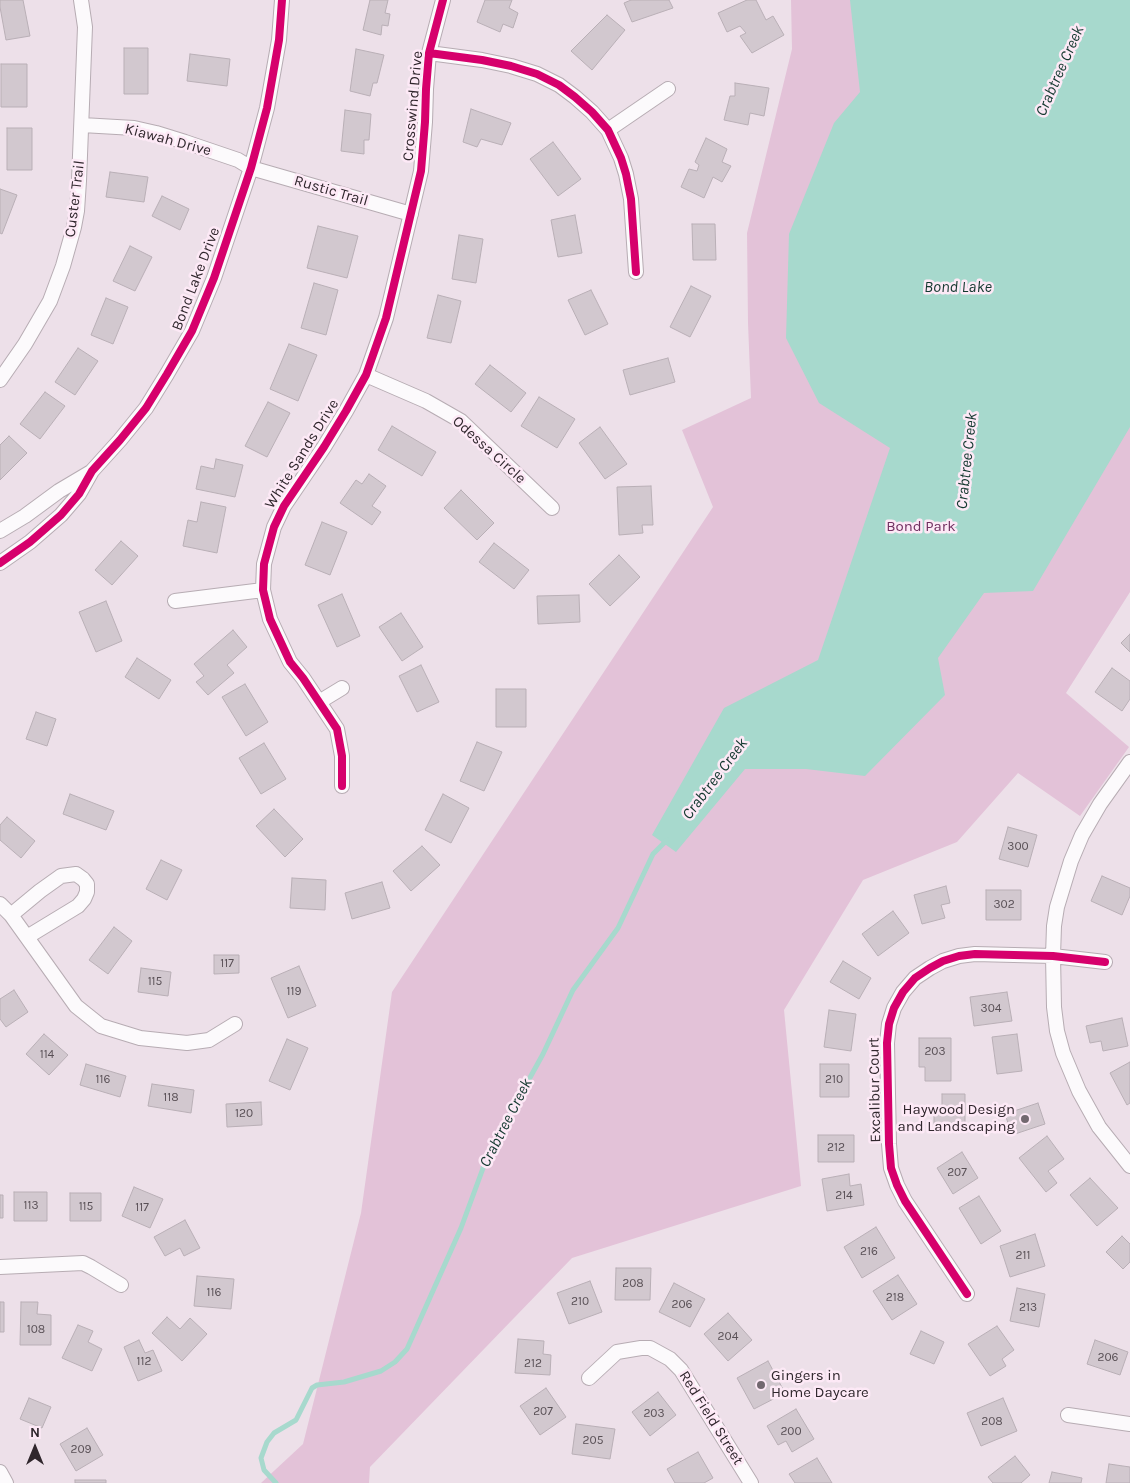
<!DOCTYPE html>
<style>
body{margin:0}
#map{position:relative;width:1130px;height:1483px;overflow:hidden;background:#ede0e9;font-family:Karla,sans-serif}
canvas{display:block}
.north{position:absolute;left:10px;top:1423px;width:50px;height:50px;-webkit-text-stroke:4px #fde9f6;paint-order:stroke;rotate:0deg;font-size:14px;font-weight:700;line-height:20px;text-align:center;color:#30272d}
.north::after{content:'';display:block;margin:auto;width:18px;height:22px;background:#30272d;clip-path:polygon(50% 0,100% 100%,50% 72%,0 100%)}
</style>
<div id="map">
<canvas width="1130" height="1483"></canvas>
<div class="north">N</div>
</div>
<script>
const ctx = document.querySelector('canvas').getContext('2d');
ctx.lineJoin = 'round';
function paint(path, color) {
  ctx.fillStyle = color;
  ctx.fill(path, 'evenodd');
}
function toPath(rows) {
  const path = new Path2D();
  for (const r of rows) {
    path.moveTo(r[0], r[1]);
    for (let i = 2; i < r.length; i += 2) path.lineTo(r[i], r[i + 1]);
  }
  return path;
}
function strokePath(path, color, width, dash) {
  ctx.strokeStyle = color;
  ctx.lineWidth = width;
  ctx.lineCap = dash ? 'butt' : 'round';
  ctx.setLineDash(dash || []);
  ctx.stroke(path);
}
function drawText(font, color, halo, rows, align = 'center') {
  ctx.font = font + ' Karla,sans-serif';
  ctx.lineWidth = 5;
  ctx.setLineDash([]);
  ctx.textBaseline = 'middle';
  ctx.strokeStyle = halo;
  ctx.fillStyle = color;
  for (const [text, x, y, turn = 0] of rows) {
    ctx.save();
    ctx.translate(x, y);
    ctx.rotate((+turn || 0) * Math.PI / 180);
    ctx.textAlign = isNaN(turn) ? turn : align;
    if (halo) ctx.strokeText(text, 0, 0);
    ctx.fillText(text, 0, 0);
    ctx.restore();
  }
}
paint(toPath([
 [791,0,1130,0,1130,592,1066,693,1129,747,1080,816,1018,773,957,842,863,880,784,1010,801,1186,572,1258,370,1467,369,1483,261,1483,303,1444,361,1213,392,992,713,507,682,430,751,398,748,323,747,233,792,49]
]), '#e3c2d8');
paint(toPath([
 [850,0,1130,0,1130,427,1033,591,984,593,938,658,945,695,865,776,806,769,745,769,676,852,652,835,724,708,818,660,890,448,819,403,786,338,789,234,834,123,860,92]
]), '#a7d9cd');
strokePath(toPath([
 [276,1483,264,1470,261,1458,267,1442,274,1433,296,1420,312,1388,317,1385,344,1382,381,1371,395,1362,407,1349,461,1228,489,1152,543,1054,573,990,618,928,653,854,667,840]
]), '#a7d9cd', 5);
const building = toPath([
 [0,0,23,0,30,36,6,40,0,7,0,0],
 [370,0,388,0,385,13,390,14,388,26,382,25,381,35,363,30,370,0],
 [485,0,512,0,509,8,518,13,513,28,503,24,500,32,477,22,485,0],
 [631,0,669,0,673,8,632,22,624,3,631,0],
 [747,0,756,0,766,20,773,16,784,35,752,53,740,36,746,33,740,26,727,32,718,13,747,0],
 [607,15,625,30,592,70,571,51,607,15],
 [124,48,148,48,148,94,124,94,124,48],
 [356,49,384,55,377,83,373,83,370,96,350,91,356,49],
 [190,54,230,59,227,86,187,81,190,54],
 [1,64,27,64,27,107,1,107,1,64],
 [735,83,769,88,764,116,750,113,748,125,724,120,730,96,735,96,735,83],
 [471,109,511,123,502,145,481,139,477,147,463,142,471,109],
 [345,110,371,114,369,140,364,140,364,154,341,151,345,110],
 [7,128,32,128,32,170,7,170,7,128],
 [706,138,727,149,722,162,731,166,722,182,713,177,704,198,681,187,689,169,697,171,699,165,695,162,706,138],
 [553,142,581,179,558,196,530,159,553,142],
 [110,172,148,177,144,202,106,197,110,172],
 [0,189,17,195,2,234,0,233,0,189],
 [162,196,189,209,180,230,152,216,162,196],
 [575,215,582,253,558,257,551,220,575,215],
 [692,224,715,224,716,260,693,260,692,224],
 [318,226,358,236,347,278,307,268,318,226],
 [459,235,483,239,476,283,452,279,459,235],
 [130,246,152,257,135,291,113,281,130,246],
 [314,283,338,290,326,335,301,328,314,283],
 [691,286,711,296,690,337,670,327,691,286],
 [591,290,608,324,585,335,568,300,591,290],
 [438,295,461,301,451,343,427,338,438,295],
 [106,298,128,307,113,344,91,335,106,298],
 [289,344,317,355,298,401,270,389,289,344],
 [78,348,98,361,75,395,55,382,78,348],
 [668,358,675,382,630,395,623,370,668,358],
 [490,365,526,393,511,412,475,384,490,365],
 [45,392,65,406,40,439,20,424,45,392],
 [539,397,575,419,557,448,521,426,539,397],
 [268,402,290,413,267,457,245,446,268,402],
 [392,426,436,452,422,476,378,450,392,426],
 [600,427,627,464,605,479,579,443,600,427],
 [9,436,27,453,0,480,0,445,9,436],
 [216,459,243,465,235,497,196,489,201,466,214,469,216,459],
 [369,474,386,486,372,506,381,512,372,525,340,503,356,480,362,484,369,474],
 [651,486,653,525,642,525,643,533,619,535,617,487,651,486],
 [461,490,494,523,477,540,444,508,461,490],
 [201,502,226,507,217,553,183,546,188,520,197,522,201,502],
 [322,522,347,532,330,575,305,565,322,522],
 [121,541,138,556,112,585,95,570,121,541],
 [494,543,529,570,514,589,479,562,494,543],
 [619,555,640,577,610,606,589,584,619,555],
 [342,594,360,636,337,647,318,605,342,594],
 [579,595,580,622,538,624,537,596,579,595],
 [106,601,122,641,96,652,79,612,106,601],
 [401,613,423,647,402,661,379,627,401,613],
 [233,630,247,647,227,665,234,673,208,695,196,682,204,676,194,664,233,630],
 [1130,634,1130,652,1121,643,1130,634],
 [137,658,171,680,159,699,125,677,137,658],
 [421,665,439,702,417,712,399,676,421,665],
 [1112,668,1130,681,1130,699,1122,711,1095,692,1112,668],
 [245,684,268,722,246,736,222,697,245,684],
 [496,689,526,689,526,727,496,727,496,689],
 [36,712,56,719,47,746,26,739,36,712],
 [477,742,502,752,484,791,460,781,477,742],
 [264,743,286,779,261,794,239,758,264,743],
 [70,794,114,811,106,830,63,814,70,794],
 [443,794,469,808,451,843,425,830,443,794],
 [274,809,303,839,285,857,256,826,274,809],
 [7,817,35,841,21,858,0,840,0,825,7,817],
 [1008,827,1037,835,1028,867,999,859,1008,827],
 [422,846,440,865,411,891,393,871,422,846],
 [161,860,182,870,167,900,146,889,161,860],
 [1102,876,1130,888,1130,896,1122,915,1091,901,1102,876],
 [292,878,326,880,325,910,290,908,292,878],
 [382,882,390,908,352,919,345,893,382,882],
 [946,886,950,903,941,905,945,918,922,924,914,895,946,886],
 [986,890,1021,890,1021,920,986,920,986,890],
 [893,911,909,933,878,956,862,934,893,911],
 [114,927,132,941,108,974,89,960,114,927],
 [214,955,239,955,239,973,214,974,214,955],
 [843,961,871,978,859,999,830,982,843,961],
 [299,966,316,1006,288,1018,271,978,299,966],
 [141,968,171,972,168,996,138,992,141,968],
 [14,990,28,1012,6,1027,0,1019,0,999,14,990],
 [1007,992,1012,1021,974,1026,970,997,1007,992],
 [829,1010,856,1014,851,1051,824,1047,829,1010],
 [1122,1018,1128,1046,1103,1051,1101,1041,1090,1043,1086,1026,1122,1018],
 [44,1034,68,1055,49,1075,26,1054,44,1034],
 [1017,1034,1022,1071,997,1074,992,1037,1017,1034],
 [919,1038,951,1038,951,1081,925,1081,925,1067,919,1067,919,1038],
 [287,1039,308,1048,290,1090,269,1081,287,1039],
 [1130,1062,1130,1103,1127,1105,1110,1073,1130,1062],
 [86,1064,126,1076,120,1097,80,1085,86,1064],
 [820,1064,849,1064,849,1097,820,1097,820,1064],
 [152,1084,194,1090,191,1113,148,1106,152,1084],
 [942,1094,965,1094,965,1131,934,1131,934,1114,942,1114,942,1094],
 [261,1102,262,1125,227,1127,226,1104,261,1102],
 [1038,1103,1045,1124,1012,1135,1005,1114,1038,1103],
 [818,1135,854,1135,854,1162,818,1162,818,1135],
 [1047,1136,1064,1159,1048,1171,1057,1183,1046,1192,1019,1158,1047,1136],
 [962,1152,978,1178,953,1194,937,1168,962,1152],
 [849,1174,850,1186,861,1184,864,1205,827,1211,822,1179,849,1174],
 [1090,1178,1118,1208,1097,1226,1070,1195,1090,1178],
 [134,1187,163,1199,150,1228,122,1216,134,1187],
 [14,1192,47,1192,47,1221,14,1221,14,1192],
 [70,1193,101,1193,101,1221,70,1221,70,1193],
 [0,1195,3,1195,3,1218,0,1218,0,1195],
 [979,1196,1001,1231,981,1244,959,1208,979,1196],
 [185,1220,200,1248,184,1256,180,1248,165,1256,154,1237,185,1220],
 [876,1227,895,1258,862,1278,844,1247,876,1227],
 [1035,1234,1045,1266,1010,1277,1000,1246,1035,1234],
 [1122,1236,1130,1244,1130,1262,1123,1269,1106,1252,1122,1236],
 [616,1268,651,1268,650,1300,615,1300,616,1268],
 [898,1275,917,1304,892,1320,873,1291,898,1275],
 [197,1276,234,1279,231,1309,194,1306,197,1276],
 [590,1281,602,1312,569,1324,557,1293,590,1281],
 [674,1283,705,1299,690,1327,659,1312,674,1283],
 [1017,1288,1045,1294,1039,1327,1010,1321,1017,1288],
 [0,1302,4,1302,4,1332,0,1332,0,1302],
 [21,1302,38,1302,37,1314,51,1315,51,1345,20,1345,21,1302],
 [728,1313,752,1340,728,1361,704,1334,728,1313],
 [167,1317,180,1329,190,1318,207,1334,182,1361,152,1333,167,1317],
 [78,1325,93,1331,88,1342,102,1349,92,1371,62,1358,78,1325],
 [997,1326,1014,1350,1002,1359,1006,1366,990,1376,968,1344,997,1326],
 [921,1331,944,1342,934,1364,910,1354,921,1331],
 [518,1339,544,1341,543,1354,551,1355,550,1375,515,1373,518,1339],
 [139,1340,145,1353,153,1350,162,1371,138,1381,124,1347,139,1340],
 [1095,1340,1128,1352,1120,1375,1087,1364,1095,1340],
 [768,1361,785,1393,754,1409,737,1378,768,1361],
 [546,1388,566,1417,540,1435,520,1406,546,1388],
 [658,1392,676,1415,650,1436,632,1412,658,1392],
 [29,1398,51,1407,42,1428,20,1419,29,1398],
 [1003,1398,1017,1431,981,1446,967,1413,1003,1398],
 [796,1409,814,1439,792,1452,786,1441,778,1445,767,1426,796,1409],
 [576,1424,615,1429,610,1459,572,1454,576,1424],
 [87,1428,103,1455,76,1471,60,1444,87,1428],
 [698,1452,713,1478,704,1483,675,1483,667,1469,698,1452],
 [1015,1456,1030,1475,1021,1483,993,1483,988,1477,1015,1456],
 [817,1458,832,1483,795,1483,789,1474,817,1458],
 [1109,1464,1130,1467,1130,1483,1106,1483,1109,1464],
 [1052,1472,1082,1478,1081,1483,1049,1483,1052,1472],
 [75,1480,106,1480,106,1483,75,1483,75,1480]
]);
paint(building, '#d2c8cf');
strokePath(building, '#b9afb6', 1);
const street = toPath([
 [429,53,482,60,511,66,537,74,559,85,575,97,592,112,608,130,621,158,626,174,631,199,636,272],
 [82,125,134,128,156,133,185,142,238,160,251,168,411,214],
 [608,130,668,89],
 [366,375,426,401,461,421,552,508],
 [0,380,25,344,50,301,63,266,74,227,77,211,79,181,85,27,81,0],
 [0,531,25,516,59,491,91,472],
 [0,563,30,542,61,515,79,494,92,471,120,440,146,408,167,374,192,331,214,278,251,168,267,108,279,40,282,0],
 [175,601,263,590],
 [319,702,342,688],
 [1130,762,1100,804,1082,835,1071,861,1057,907,1054,926,1053,956,1054,1007,1057,1031,1063,1053,1079,1091,1099,1127,1130,1166],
 [342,786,342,756,337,729,303,678,290,662,270,619,263,590,264,564,274,527,284,506,324,447,346,411,366,375,386,318,421,171,425,122,426,89,429,53,443,0],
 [0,904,11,915,76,1006,101,1026,140,1038,187,1043,209,1040,235,1024],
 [11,915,40,891,61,876,76,874,83,879,87,884,87,892,84,899,78,906,27,937],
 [0,1267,83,1263,91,1267,121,1285],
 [967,1294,905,1201,897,1185,891,1168,889,1144,887,1043,889,1024,894,1008,903,992,915,978,930,968,943,961,959,956,975,954,1053,956,1105,962],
 [589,1378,617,1352,641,1348,650,1348,670,1359,681,1370,751,1483],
 [1068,1415,1130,1424],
 [0,1472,6,1483]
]);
strokePath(street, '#b7acb3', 16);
strokePath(street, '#fcfafc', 14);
strokePath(toPath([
 [429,53,482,60,511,66,537,74,559,85,575,97,592,112,608,130,621,158,626,174,631,199,636,272],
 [0,563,30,542,61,515,79,494,92,471,120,440,146,408,167,374,192,331,214,278,251,168,267,108,279,40,282,0],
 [342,786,342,756,337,729,303,678,290,662,270,619,263,590,264,564,274,527,284,506,324,447,346,411,366,375,386,318,421,171,425,122,426,89,429,53,443,0],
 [967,1294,905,1201,897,1185,891,1168,889,1144,887,1043,889,1024,894,1008,903,992,915,978,930,968,943,961,959,956,975,954,1053,956,1105,962]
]), '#d6006c', 8);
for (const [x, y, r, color] of [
 [1025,1119,5,"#72686f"],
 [761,1385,5,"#72686f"]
]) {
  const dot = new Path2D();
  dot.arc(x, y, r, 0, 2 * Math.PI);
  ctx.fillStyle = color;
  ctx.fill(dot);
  strokePath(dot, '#fde9f6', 2);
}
drawText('12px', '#595056', null, [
 ["300",1018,847],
 ["302",1004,905],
 ["117",227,964],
 ["115",155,982],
 ["119",294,992],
 ["304",991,1009],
 ["203",935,1052],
 ["114",47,1055],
 ["116",103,1080],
 ["210",834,1080],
 ["118",171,1098],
 ["120",244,1114],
 ["212",836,1148],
 ["207",957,1173],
 ["214",844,1196],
 ["113",31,1206],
 ["115",86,1207],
 ["117",142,1208],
 ["216",869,1252],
 ["211",1023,1256],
 ["208",633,1284],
 ["116",214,1293],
 ["218",895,1298],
 ["210",580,1302],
 ["206",682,1305],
 ["213",1028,1308],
 ["108",36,1330],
 ["204",728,1337],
 ["206",1108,1358],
 ["112",144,1362],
 ["212",533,1364],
 ["207",543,1412],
 ["203",654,1414],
 ["208",992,1422],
 ["200",791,1432],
 ["205",593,1441],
 ["209",81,1450]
]);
drawText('15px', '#30272d', '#fde9f6', [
 ["Crosswind Drive",413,106,-85],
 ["Kiawah Drive",168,140,15],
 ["Rustic Trail",331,191,16],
 ["Custer Trail",75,199,-83],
 ["Bond Lake Drive",196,279,-69],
 ["Odessa Circle",489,450,42],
 ["White Sands Drive",302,454,-58],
 ["Excalibur Court",875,1090,-91],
 ["Red Field Street",711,1418,58]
]);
drawText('15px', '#702f60', '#fde9f6', [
 ["Bond Park",921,527]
]);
drawText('15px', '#30272d', '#fde9f6', [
 ["Haywood Design",1015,1110],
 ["and Landscaping",1015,1127],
 ["Gingers in",771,1376,"left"],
 ["Home Daycare",771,1393,"left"]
], 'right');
drawText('italic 16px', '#13382f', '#fde9f6', [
 ["Crabtree Creek",1060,71,-66],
 ["Bond Lake",958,287],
 ["Crabtree Creek",967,461,-84],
 ["Crabtree Creek",715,779,-53],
 ["Crabtree Creek",506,1123,-63]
]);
</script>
